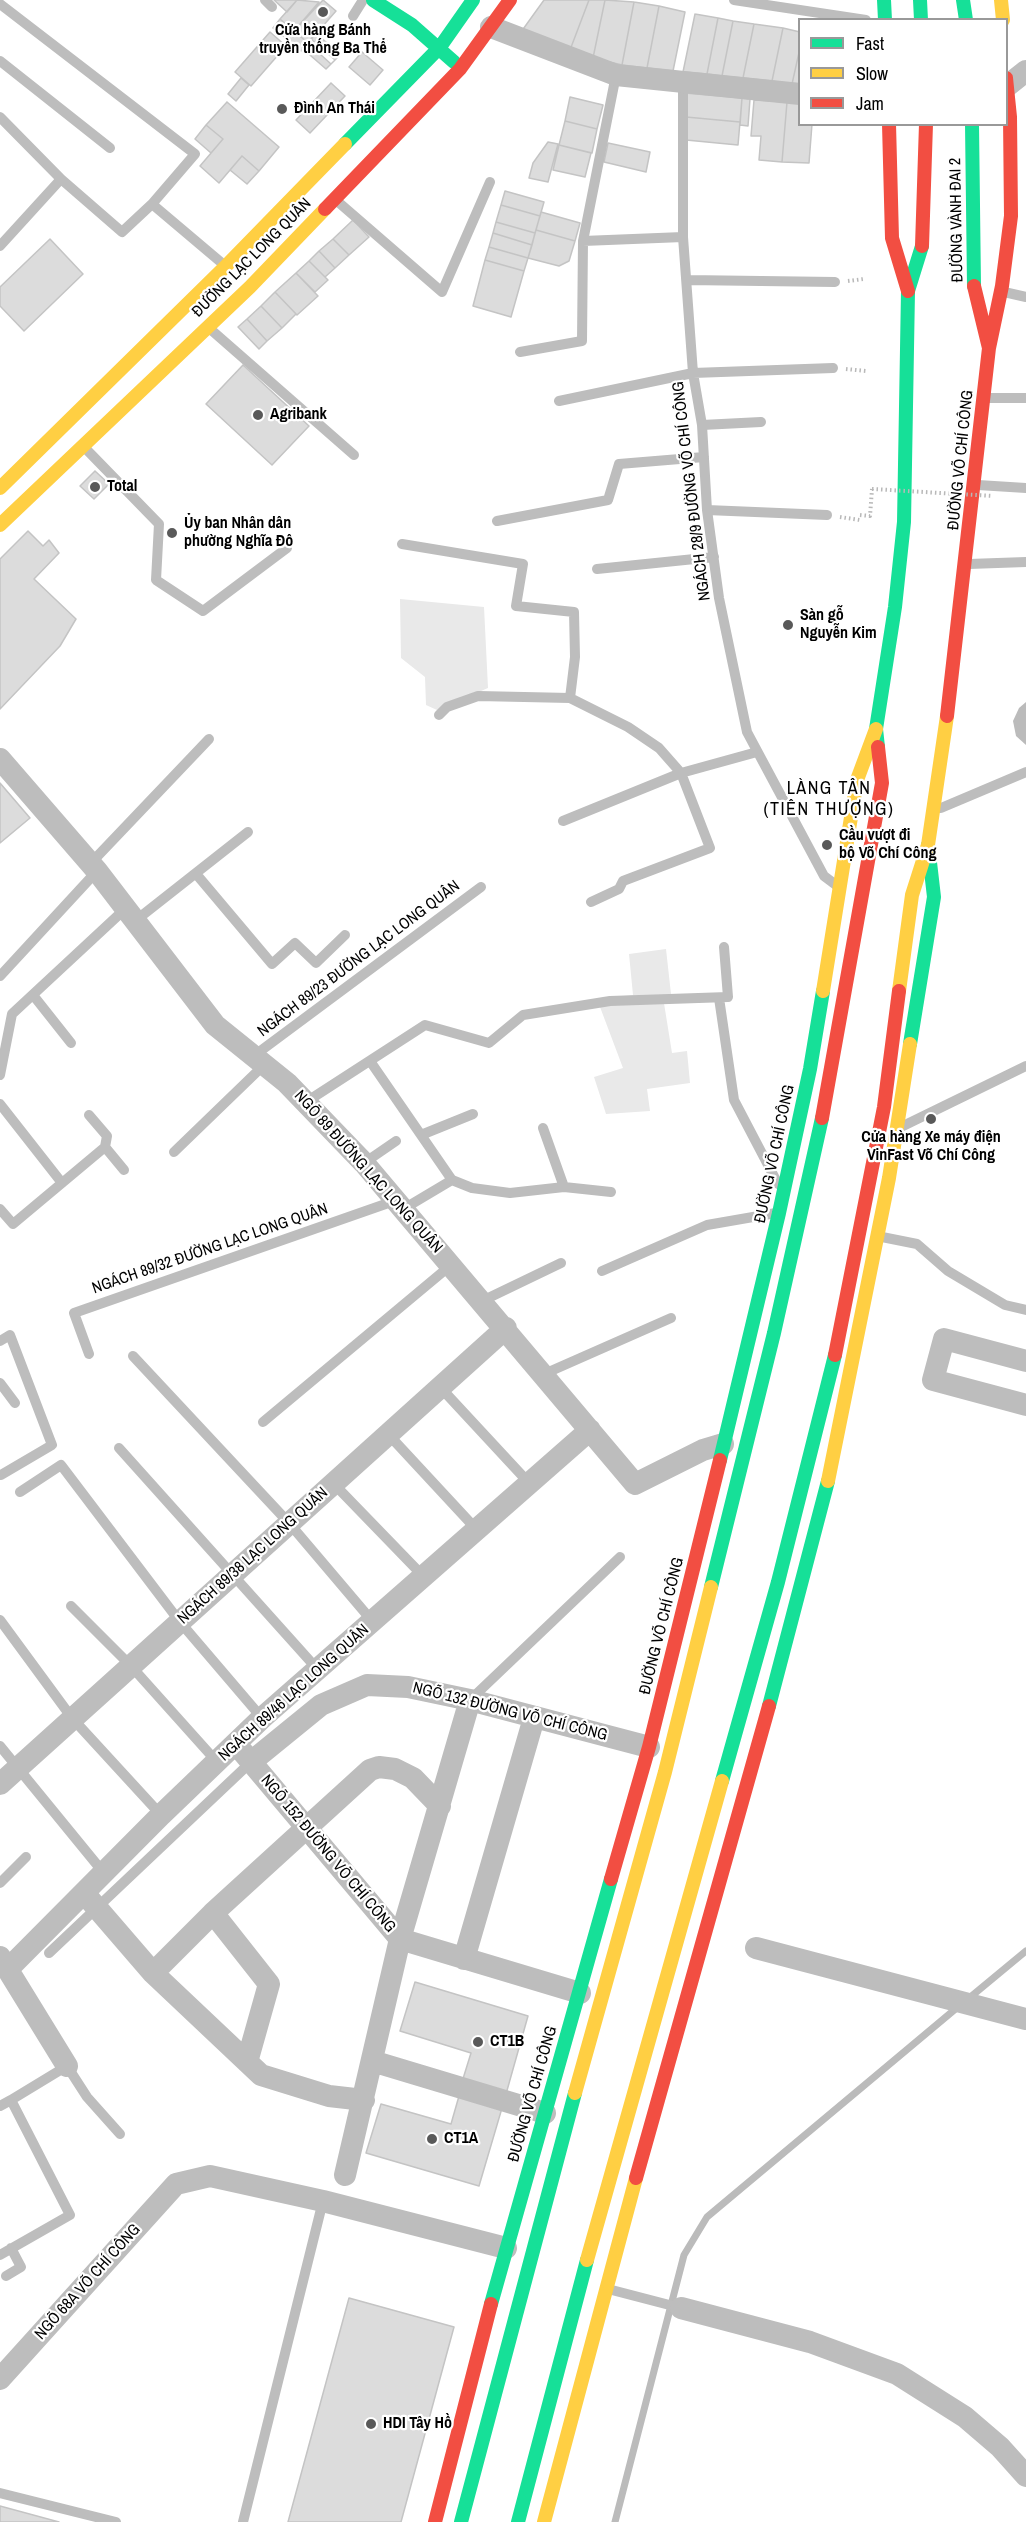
<!DOCTYPE html>
<meta charset="utf-8">
<style>
body{margin:0}
#map{position:relative;width:1026px;height:2522px;overflow:hidden;background:#fff;font-family:"Archivo Narrow",sans-serif}
canvas{display:block}
.legend{position:absolute;left:798px;top:18px;width:210px;height:108px;box-sizing:border-box;background:#fff;border:2px solid #999;margin:0;padding:8px 10px;list-style:none;font-size:18px;color:#000}
.legend li{display:flex;align-items:center;gap:12px;height:30px}
.legend b{width:30px;border:2px solid #999}
</style>
<div id="map">
<canvas width="1026" height="2522"></canvas>
<ul class="legend">
<li><b style="height:8px;background:#16e098"></b>Fast</li>
<li><b style="height:8px;background:#ffcf43"></b>Slow</li>
<li><b style="height:8px;background:#f24e42"></b>Jam</li>
</ul>
</div>
<script>
const ctx = document.querySelector('canvas').getContext('2d');
ctx.lineJoin = 'round';
function paint(path, color) {
  ctx.fillStyle = color;
  ctx.fill(path, 'evenodd');
}
function toPath(rows) {
  const path = new Path2D();
  for (const r of rows) {
    path.moveTo(r[0], r[1]);
    for (let i = 2; i < r.length; i += 2) path.lineTo(r[i], r[i + 1]);
  }
  return path;
}
function strokePath(path, color, width, dash) {
  ctx.strokeStyle = color;
  ctx.lineWidth = width;
  ctx.lineCap = dash ? 'butt' : 'round';
  ctx.setLineDash(dash || []);
  ctx.stroke(path);
}
function drawText(font, color, halo, rows, align = 'center') {
  ctx.font = font + ' "Archivo Narrow",sans-serif';
  ctx.lineWidth = 4.5;
  ctx.setLineDash([]);
  ctx.textBaseline = 'middle';
  ctx.strokeStyle = halo;
  ctx.fillStyle = color;
  for (const [text, x, y, turn = 0] of rows) {
    ctx.save();
    ctx.translate(x, y);
    ctx.rotate((+turn || 0) * Math.PI / 180);
    ctx.textAlign = isNaN(turn) ? turn : align;
    if (halo) ctx.strokeText(text, 0, 0);
    ctx.fillText(text, 0, 0);
    ctx.restore();
  }
}
paint(toPath([
 [400,599,484,607,488,688,437,710,426,705,425,677,401,658],
 [666,949,671,994,663,997,672,1053,687,1051,690,1083,647,1089,650,1111,606,1114,594,1077,623,1068,597,999,633,995,629,954]
]), '#e9e9e9');
paint(toPath([
 [1026,702,1026,745,1016,736,1013,721,1019,708]
]), '#bbb');
strokePath(toPath([
 [968,1999,1026,1951],
 [615,2522,684,2255,707,2217,959,2006]
]), '#bbb', 7);
const building = toPath([
 [274,0,297,0,287,12,274,0],
 [297,0,319,2,294,31,280,19,297,0],
 [323,0,336,11,308,43,294,31,323,0],
 [544,0,589,0,570,50,521,32,544,0],
 [589,0,605,0,593,58,570,50,589,0],
 [605,0,634,2,622,65,593,58,605,0],
 [634,2,659,6,647,68,622,65,634,2],
 [659,6,685,12,673,71,647,68,659,6],
 [695,14,718,18,707,74,683,72,695,14],
 [718,18,733,21,722,76,707,74,718,18],
 [280,19,308,43,301,51,273,28,280,19],
 [733,21,754,24,743,78,722,76,733,21],
 [754,24,783,28,772,81,743,78,754,24],
 [783,28,800,32,800,48,792,84,772,81,783,28],
 [270,32,286,46,251,86,235,72,270,32],
 [316,33,340,55,326,69,303,49,316,33],
 [311,39,335,60,331,64,308,43,311,39],
 [800,48,800,85,792,84,800,48],
 [362,52,383,70,370,85,349,67,362,52],
 [241,78,249,85,236,101,228,94,241,78],
 [331,83,345,96,310,133,296,120,331,83],
 [685,93,742,98,740,122,686,117,685,93],
 [570,97,603,105,597,129,565,121,570,97],
 [742,98,750,99,748,126,740,125,742,98],
 [754,100,787,102,782,162,759,160,761,136,751,136,754,100],
 [227,102,279,147,259,171,242,156,219,183,200,166,223,139,206,125,227,102],
 [787,102,800,103,800,124,812,124,809,163,782,162,787,102],
 [686,117,740,122,738,145,686,140,686,117],
 [565,121,597,129,592,153,559,145,565,121],
 [206,125,223,139,211,153,195,139,206,125],
 [548,142,558,144,548,182,529,178,533,163,548,142],
 [608,143,650,152,646,172,604,162,608,143],
 [559,145,591,153,585,177,553,170,559,145],
 [242,156,259,171,247,184,230,170,242,156],
 [505,191,544,202,540,216,501,205,505,191],
 [501,205,540,216,535,233,496,222,501,205],
 [541,212,580,223,575,241,536,230,541,212],
 [353,220,369,237,349,255,333,239,353,220],
 [496,222,535,233,532,245,493,233,496,222],
 [536,230,575,241,569,261,559,266,528,258,536,230],
 [493,233,532,245,528,258,489,247,493,233],
 [50,239,83,274,24,331,0,306,0,287,50,239],
 [333,239,349,255,335,268,319,251,333,239],
 [489,247,528,258,524,271,485,260,489,247],
 [319,251,335,268,325,277,309,261,319,251],
 [485,260,524,271,511,317,473,306,485,260],
 [309,261,328,280,315,292,296,273,309,261],
 [296,273,318,296,297,315,275,292,296,273],
 [275,292,296,314,282,328,261,306,275,292],
 [261,306,282,328,267,341,247,319,261,306],
 [247,319,267,341,259,349,238,327,247,319],
 [243,365,309,426,272,465,206,404,243,365],
 [95,471,109,484,94,499,80,486,95,471],
 [28,531,43,546,49,540,59,553,34,579,76,619,60,646,0,709,0,559,28,531],
 [0,783,30,818,0,843,0,783],
 [415,1982,528,2016,506,2094,462,2082,471,2053,400,2031,415,1982],
 [459,2096,502,2108,479,2186,366,2153,381,2104,451,2124,459,2096],
 [349,2298,454,2327,401,2522,288,2522,349,2298],
 [0,2506,59,2522,0,2522,0,2506]
]);
paint(building, '#dcdcdc');
strokePath(building, '#c4c4c4', 1.5);
strokePath(toPath([
 [380,46,386,39],
 [848,281,864,279],
 [846,369,866,371],
 [860,515,870,516,872,489],
 [840,517,860,520]
]), '#b8b8b8', 4, [1.5, 3]);
strokePath(toPath([
 [265,0,272,7],
 [734,0,866,20],
 [0,4,195,154,152,204],
 [353,16,363,0],
 [0,61,110,148],
 [683,82,683,237,693,373,702,425,707,510,719,598,747,732,824,876,836,885],
 [0,117,61,179,122,232,152,204,223,264],
 [337,201,442,292,490,182],
 [583,241,683,237],
 [0,246,61,179],
 [687,280,835,282],
 [1004,292,1026,297],
 [209,328,354,455],
 [520,352,582,341,583,241,616,75],
 [988,398,1026,398],
 [559,401,693,373,833,368],
 [702,425,761,422],
 [85,448,159,524,156,580,203,611,287,548],
 [978,485,1026,488],
 [707,510,827,515],
 [497,521,608,500,619,464,704,457],
 [402,544,523,564,516,606,574,612,575,657,570,698],
 [969,564,1026,562],
 [597,569,714,557],
 [439,715,447,707,478,696,570,698,628,727,659,748,681,773,710,848,623,881,619,889,591,902],
 [941,808,1026,772],
 [563,821,681,773,757,752],
 [90,864,209,739],
 [197,875,272,964,295,943,316,963,345,935],
 [135,921,248,832],
 [0,976,97,871],
 [33,995,71,1043],
 [719,998,734,1100,778,1184],
 [255,1055,481,887],
 [370,1061,452,1180,405,1208],
 [0,1075,12,1014,125,909],
 [306,1102,425,1025,489,1043,523,1015,610,1001,728,997,724,947],
 [0,1104,62,1183],
 [89,1115,107,1136,105,1147],
 [903,1126,1026,1066],
 [543,1128,564,1187],
 [421,1135,473,1114],
 [174,1152,264,1065],
 [364,1163,396,1141],
 [452,1180,472,1188,510,1193,564,1187,611,1192],
 [0,1209,13,1224,105,1147,124,1170],
 [882,1237,917,1244,948,1271,1005,1305,1026,1310],
 [602,1271,707,1225,776,1213],
 [482,1301,561,1263],
 [0,1341,10,1335,52,1445,1,1475],
 [89,1354,74,1313,397,1200],
 [133,1356,289,1523,373,1622],
 [544,1374,671,1318],
 [0,1383,15,1403],
 [440,1387,529,1483],
 [263,1422,451,1265],
 [388,1434,477,1530],
 [119,1448,319,1671],
 [333,1483,424,1577],
 [20,1492,61,1465,180,1622,262,1718],
 [71,1606,131,1666,217,1762],
 [0,1620,72,1718,161,1815],
 [470,1700,620,1557],
 [0,1746,103,1872],
 [0,1883,26,1857],
 [49,1953,251,1762],
 [11,2100,67,2066,87,2097,120,2134],
 [0,2106,11,2100,70,2215,0,2255],
 [6,2276,21,2267,11,2248],
 [608,2289,681,2308],
 [0,2493,116,2522],
 [243,2522,323,2201]
]), '#bdbdbd', 10);
strokePath(toPath([
 [491,27,616,75,800,94],
 [1007,86,1026,71],
 [0,759,97,871,215,1025,287,1083,364,1163,635,1484,703,1450,723,1444],
 [1026,1361,944,1339,933,1380,1026,1405],
 [236,1744,400,1939,580,1993],
 [251,1762,321,1705,367,1685,408,1687,470,1700,649,1747],
 [0,1784,506,1328],
 [84,1893,153,1973,261,2075,329,2096,364,2100],
 [213,1913,269,1984,247,2062],
 [756,1948,1026,2019],
 [0,1957,67,2066],
 [464,1959,534,1718],
 [9,1968,161,1815,262,1718,590,1430],
 [153,1973,213,1913,370,1770,379,1767,395,1769,413,1778,440,1806],
 [372,2061,545,2113],
 [345,2175,400,1939,470,1700],
 [681,2308,810,2342,897,2374,965,2417,1000,2447,1026,2476],
 [0,2379,176,2184,210,2176,323,2201,506,2248]
]), '#bdbdbd', 22);
strokePath(toPath([
 [373,0,412,25,454,62],
 [884,0,885,20],
 [920,0,921,20],
 [963,0,966,20],
 [972,124,974,286],
 [345,144,440,47,473,0],
 [878,747,876,729,895,607,904,522,908,291,922,246],
 [910,1044,934,897,928,845],
 [720,1460,779,1213,810,1069,823,991],
 [711,1587,774,1333,822,1118],
 [769,1706,828,1481],
 [722,1781,778,1582,835,1355],
 [491,2304,611,1879],
 [461,2522,575,2093],
 [518,2522,587,2260]
]), '#16e098', 14);
strokePath(toPath([
 [1001,0,1003,20],
 [0,488,226,266,345,144],
 [0,525,250,287,325,209],
 [823,991,857,780,876,729],
 [899,991,912,895,928,845,947,716],
 [828,1481,889,1178,910,1044],
 [575,2093,665,1772,711,1587],
 [587,2260,722,1781],
 [544,2522,636,2178]
]), '#ffcf43', 14);
strokePath(toPath([
 [889,124,892,238,908,291],
 [325,209,460,69,510,0],
 [922,246,926,124],
 [989,348,1002,286,1011,216,1010,117,1006,78],
 [947,716,989,348,974,286],
 [822,1118,882,783,878,747],
 [835,1355,884,1107,899,991],
 [611,1879,649,1747,720,1460],
 [636,2178,769,1706],
 [435,2522,491,2304]
]), '#f24e42', 14);
strokePath(toPath([
 [872,489,993,496]
]), '#b8b8b8', 4, [1.5, 3]);
for (const [x, y, r, color] of [
 [323,12,6,"#595959"],
 [282,109,6,"#595959"],
 [258,415,6,"#595959"],
 [95,487,6,"#595959"],
 [172,533,6,"#595959"],
 [788,625,6,"#595959"],
 [827,845,6,"#595959"],
 [931,1119,6,"#595959"],
 [478,2042,6,"#595959"],
 [432,2139,6,"#595959"],
 [371,2424,6,"#595959"]
]) {
  const dot = new Path2D();
  dot.arc(x, y, r, 0, 2 * Math.PI);
  ctx.fillStyle = color;
  ctx.fill(dot);
  strokePath(dot, '#fff', 2);
}
drawText('bold 16px', '#000', '#fff', [
 ["Cửa hàng Bánh",323,31,"center"],
 ["truyền thống Ba Thể",323,49,"center"],
 ["Đình An Thái",294,109],
 ["Agribank",270,415],
 ["Total",107,487],
 ["Ủy ban Nhân dân",184,524],
 ["phường Nghĩa Đô",184,542],
 ["Sàn gỗ",800,616],
 ["Nguyễn Kim",800,634],
 ["Cầu vượt đi",839,836],
 ["bộ Võ Chí Công",839,854],
 ["Cửa hàng Xe máy điện",931,1138,"center"],
 ["VinFast Võ Chí Công",931,1156,"center"],
 ["CT1B",490,2042],
 ["CT1A",444,2139],
 ["HDI Tây Hồ",383,2424]
], 'left');
drawText('16px', '#000', '#fff', [
 ["ĐƯỜNG VÀNH ĐAI 2",957,220,-91],
 ["ĐƯỜNG LẠC LONG QUÂN",252,258,-45],
 ["ĐƯỜNG VÕ CHÍ CÔNG",961,460,-84],
 ["NGÁCH 28/9 ĐƯỜNG VÕ CHÍ CÔNG",692,491,-97],
 ["NGÁCH 89/23 ĐƯỜNG LẠC LONG QUÂN",359,959,-37],
 ["ĐƯỜNG VÕ CHÍ CÔNG",775,1154,-78],
 ["NGÕ 89 ĐƯỜNG LẠC LONG QUÂN",368,1172,48],
 ["NGÁCH 89/32 ĐƯỜNG LẠC LONG QUÂN",210,1249,-19],
 ["NGÁCH 89/38 LẠC LONG QUÂN",253,1556,-42],
 ["ĐƯỜNG VÕ CHÍ CÔNG",662,1626,-76],
 ["NGÁCH 89/46 LẠC LONG QUÂN",294,1693,-42],
 ["NGÕ 132 ĐƯỜNG VÕ CHÍ CÔNG",510,1712,14],
 ["NGÕ 152 ĐƯỜNG VÕ CHÍ CÔNG",328,1854,50],
 ["ĐƯỜNG VÕ CHÍ CÔNG",533,2094,-74],
 ["NGÕ 68A VÕ CHÍ CÔNG",88,2282,-48]
]);
ctx.letterSpacing = '1.5px';
drawText('18px', '#000', '#fff', [
 ["LÀNG TÂN",829,789],
 ["(TIÊN THƯỢNG)",829,810]
]);
ctx.letterSpacing = '0px';
</script>
